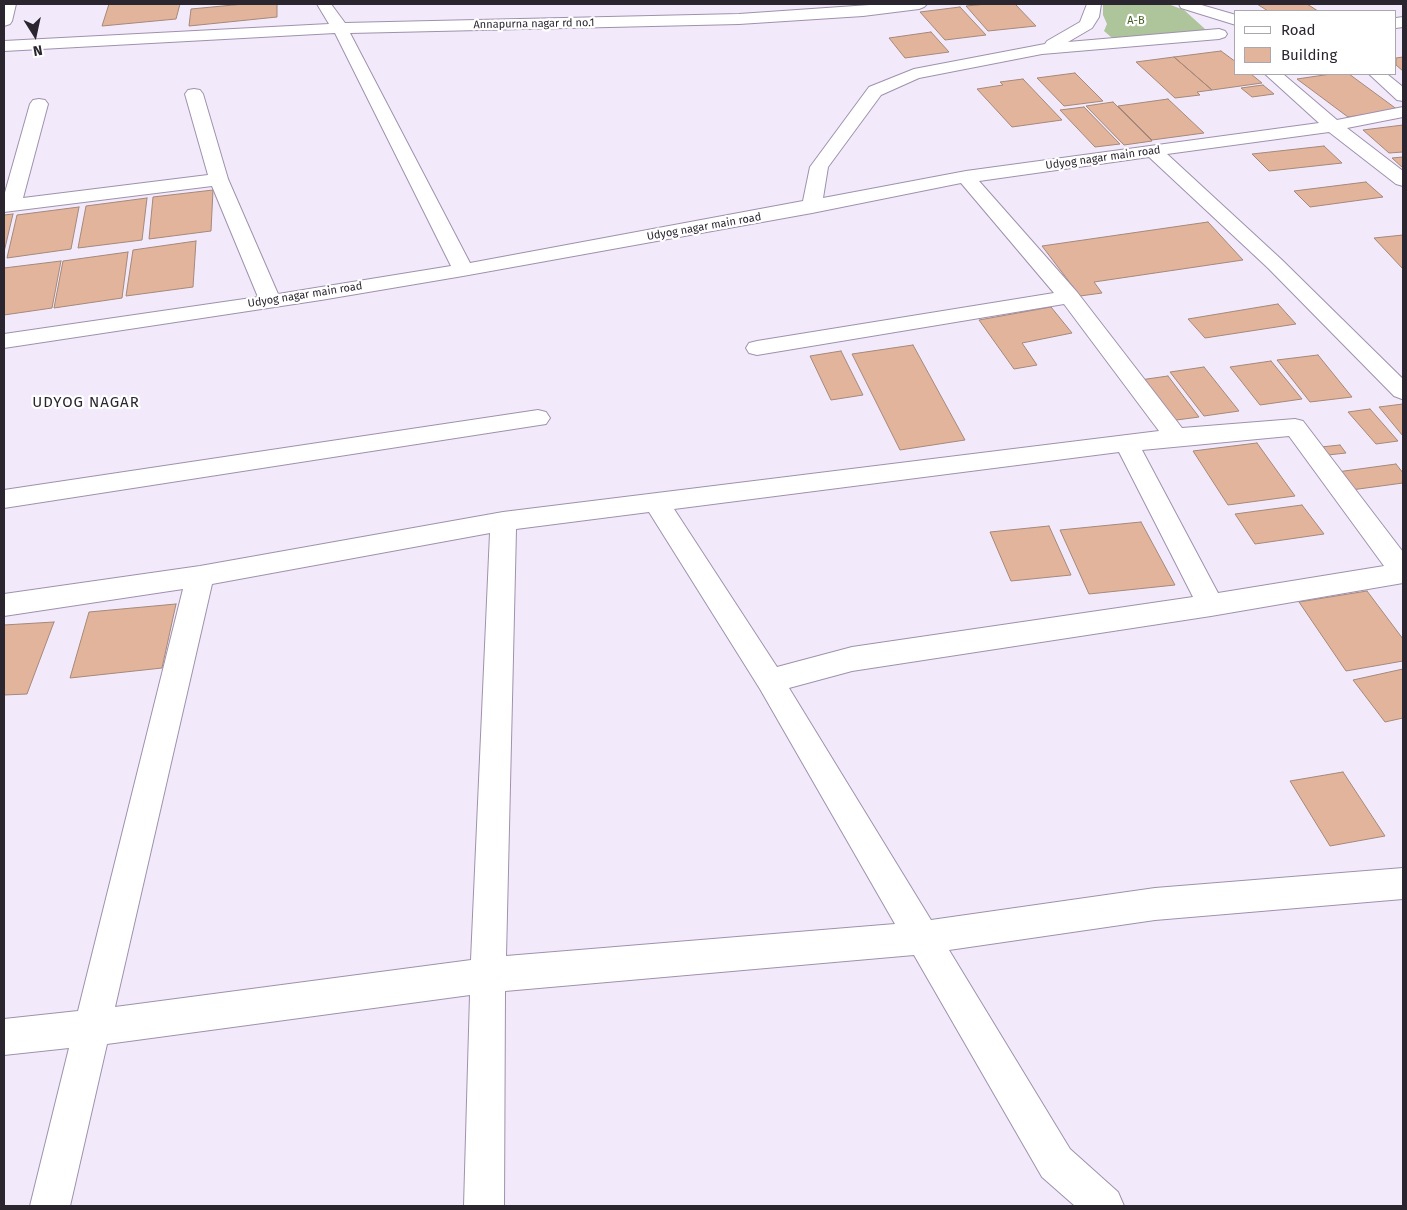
<!DOCTYPE html>
<style>
body{margin:0}
#map{position:relative;width:1407px;height:1210px;overflow:hidden;background:#f2eafb;font-family:"Fira Sans",sans-serif}
canvas{display:block}
.frame{position:absolute;inset:0;border:5px solid #2b2530;pointer-events:none}
.legend{position:absolute;left:1234px;top:10px;width:162px;height:65px;box-sizing:border-box;background:#fff;border:1px solid #aaa8ac;margin:0;padding:6px 9px;list-style:none;font-size:15px;color:#2b2530}
.legend li{display:flex;align-items:center;gap:10px;height:25px}
.legend b{width:25px;border:1px solid #aaa8ac}
.north{position:absolute;left:10px;top:10px;width:50px;height:50px;-webkit-text-stroke:4px #fff;paint-order:stroke;rotate:170deg;font-size:14px;font-weight:700;line-height:20px;text-align:center;color:#2b2530}
.north::after{content:'';display:block;margin:auto;width:18px;height:22px;background:#2b2530;clip-path:polygon(50% 0,100% 100%,50% 72%,0 100%)}
</style>
<div id="map">
<canvas width="1407" height="1210"></canvas>
<div class="frame"></div>
<ul class="legend">
<li><b style="height:6px;background:#fff"></b>Road</li>
<li><b style="height:14px;background:#e3b49c"></b>Building</li>
</ul>
<div class="north">N</div>
</div>
<script>
const ctx = document.querySelector('canvas').getContext('2d');
ctx.lineJoin = 'round';
function paint(path, color) {
  ctx.fillStyle = color;
  ctx.fill(path, 'evenodd');
}
function toPath(rows) {
  const path = new Path2D();
  for (const r of rows) {
    path.moveTo(r[0], r[1]);
    for (let i = 2; i < r.length; i += 2) path.lineTo(r[i], r[i + 1]);
  }
  return path;
}
function strokePath(path, color, width, dash) {
  ctx.strokeStyle = color;
  ctx.lineWidth = width;
  ctx.lineCap = dash ? 'butt' : 'round';
  ctx.setLineDash(dash || []);
  ctx.stroke(path);
}
function drawText(font, color, halo, rows, align = 'center') {
  ctx.font = font + ' "Fira Sans",sans-serif';
  ctx.lineWidth = 4.5;
  ctx.setLineDash([]);
  ctx.textBaseline = 'middle';
  ctx.strokeStyle = halo;
  ctx.fillStyle = color;
  for (const [text, x, y, turn = 0] of rows) {
    ctx.save();
    ctx.translate(x, y);
    ctx.rotate((+turn || 0) * Math.PI / 180);
    ctx.textAlign = isNaN(turn) ? turn : align;
    if (halo) ctx.strokeText(text, 0, 0);
    ctx.fillText(text, 0, 0);
    ctx.restore();
  }
}
paint(toPath([
 [1103,4,1168,4,1184,10,1204,28,1208,33,1125,41,1111,37,1104,31,1107,24,1103,15]
]), '#aec49a');
const building = toPath([
 [109,4,180,4,176,19,102,26,109,4],
 [244,4,277,4,277,17,189,26,191,9,244,4],
 [987,4,1015,4,1036,26,988,31,966,6,987,4],
 [1257,4,1307,4,1318,11,1268,11,1257,4],
 [960,7,986,35,945,40,920,12,960,7],
 [931,32,949,52,905,58,889,38,931,32],
 [1221,51,1236,62,1236,74,1251,74,1262,83,1212,90,1174,57,1221,51],
 [1174,57,1212,90,1197,92,1200,95,1175,98,1136,62,1174,57],
 [1403,57,1403,71,1396,65,1396,58,1403,57],
 [1075,73,1103,101,1064,106,1037,78,1075,73],
 [1331,74,1349,74,1398,110,1348,117,1297,79,1331,74],
 [1023,79,1062,120,1012,127,977,89,1003,85,1000,82,1023,79],
 [1263,85,1274,94,1252,97,1241,88,1263,85],
 [1168,99,1204,133,1152,140,1118,106,1168,99],
 [1113,102,1152,141,1124,145,1086,106,1113,102],
 [1084,107,1120,144,1095,147,1060,110,1084,107],
 [1403,125,1403,152,1389,153,1363,130,1403,125],
 [1324,146,1342,163,1269,171,1252,154,1324,146],
 [1403,157,1403,168,1392,158,1403,157],
 [1366,182,1383,197,1310,207,1294,191,1366,182],
 [213,190,211,231,149,239,153,197,213,190],
 [147,198,142,240,78,248,86,206,147,198],
 [79,207,71,249,7,258,17,215,79,207],
 [13,214,4,252,4,215,13,214],
 [1208,222,1243,260,1094,282,1102,293,1080,296,1042,246,1208,222],
 [1403,235,1403,269,1374,238,1403,235],
 [196,241,193,287,126,296,133,250,196,241],
 [128,252,122,298,54,308,63,261,128,252],
 [61,261,52,308,4,315,4,268,61,261],
 [1278,304,1296,324,1205,338,1188,319,1278,304],
 [1051,307,1072,333,1022,343,1037,365,1014,369,979,320,1051,307],
 [913,345,965,440,900,450,852,354,913,345],
 [841,351,863,395,831,400,810,356,841,351],
 [1318,355,1352,397,1310,402,1277,360,1318,355],
 [1271,361,1302,399,1260,405,1230,367,1271,361],
 [1204,367,1239,411,1204,416,1170,372,1204,367],
 [1168,376,1199,417,1169,421,1140,380,1168,376],
 [1403,404,1403,436,1379,407,1403,404],
 [1370,409,1398,441,1376,444,1348,412,1370,409],
 [1257,443,1295,496,1228,505,1193,451,1257,443],
 [1340,445,1346,453,1328,455,1321,447,1340,445],
 [1396,464,1403,473,1403,483,1351,490,1337,472,1396,464],
 [1302,505,1324,534,1255,544,1235,514,1302,505],
 [1141,522,1175,585,1089,594,1060,530,1141,522],
 [1049,526,1071,575,1011,581,990,532,1049,526],
 [1367,591,1403,639,1403,661,1346,671,1299,602,1367,591],
 [176,604,162,668,70,678,89,612,176,604],
 [54,622,27,694,4,695,4,625,54,622],
 [1403,669,1403,718,1385,722,1353,680,1403,669],
 [1343,772,1385,836,1330,846,1290,781,1343,772]
]);
paint(building, '#e3b49c');
strokePath(building, '#a48879', 1);
const minor = toPath([
 [4,4,16,4,12,21,10,24,4,26,4,4],
 [317,4,331,4,345,23,739,14,884,4,927,4,924,7,919,9,863,16,739,24,350,33,470,263,803,201,810,167,869,87,914,69,1045,44,1047,41,1080,22,1087,4,1101,4,1099,17,1092,28,1068,42,1219,29,1225,31,1227,34,1225,37,1219,39,1042,54,919,78,881,95,828,167,823,198,966,171,1319,123,1265,74,1283,74,1337,120,1403,107,1403,117,1347,128,1403,171,1403,186,1396,184,1329,132,1167,154,1282,260,1403,379,1402,399,1394,396,1268,268,1149,157,979,181,1077,292,1182,428,1295,419,1303,421,1403,552,1403,583,1211,616,852,671,789,688,931,920,1155,888,1403,868,1403,899,1155,920,949,950,1070,1149,1118,1192,1124,1206,1075,1206,1042,1177,914,955,505,991,504,1206,464,1206,470,995,107,1044,70,1206,30,1206,69,1048,4,1055,4,1019,78,1011,183,589,4,616,4,594,200,566,503,512,1159,431,1064,304,757,355,749,353,746,348,749,343,757,341,1054,293,961,183,812,213,463,276,321,300,4,348,4,334,258,297,212,186,4,212,4,196,30,104,33,100,39,99,45,100,48,104,23,198,208,175,185,94,188,90,194,89,200,90,203,94,228,179,278,294,451,266,335,33,4,51,4,41,329,24,317,4],
 [1289,436,1384,566,1218,593,1142,450,1289,436],
 [1119,452,1193,597,852,647,777,667,674,509,1119,452],
 [649,512,760,689,895,924,506,956,516,529,649,512],
 [490,533,471,960,115,1007,212,584,490,533],
 [1179,4,1198,4,1236,15,1236,25,1181,8,1179,4],
 [1403,17,1403,27,1396,28,1396,18,1403,17],
 [1369,74,1387,74,1403,87,1403,101,1397,100,1369,74],
 [538,410,546,412,550,418,546,424,4,508,4,490,538,410]
]);
strokePath(minor, '#9f91ac', 2);
paint(minor, '#fff');
drawText('11px', '#456124', '#fff', [
 ["A-B",1136,21]
]);
drawText('11px', '#2b2530', '#fff', [
 ["Annapurna nagar rd no.1",534,24,-1],
 ["Udyog nagar main road",1103,158,-8],
 ["Udyog nagar main road",704,227,-10],
 ["Udyog nagar main road",305,295,-9]
]);
ctx.letterSpacing = '1px';
drawText('15px', '#2b2530', '#fff', [
 ["UDYOG NAGAR",86,403]
]);
ctx.letterSpacing = '0px';
</script>
